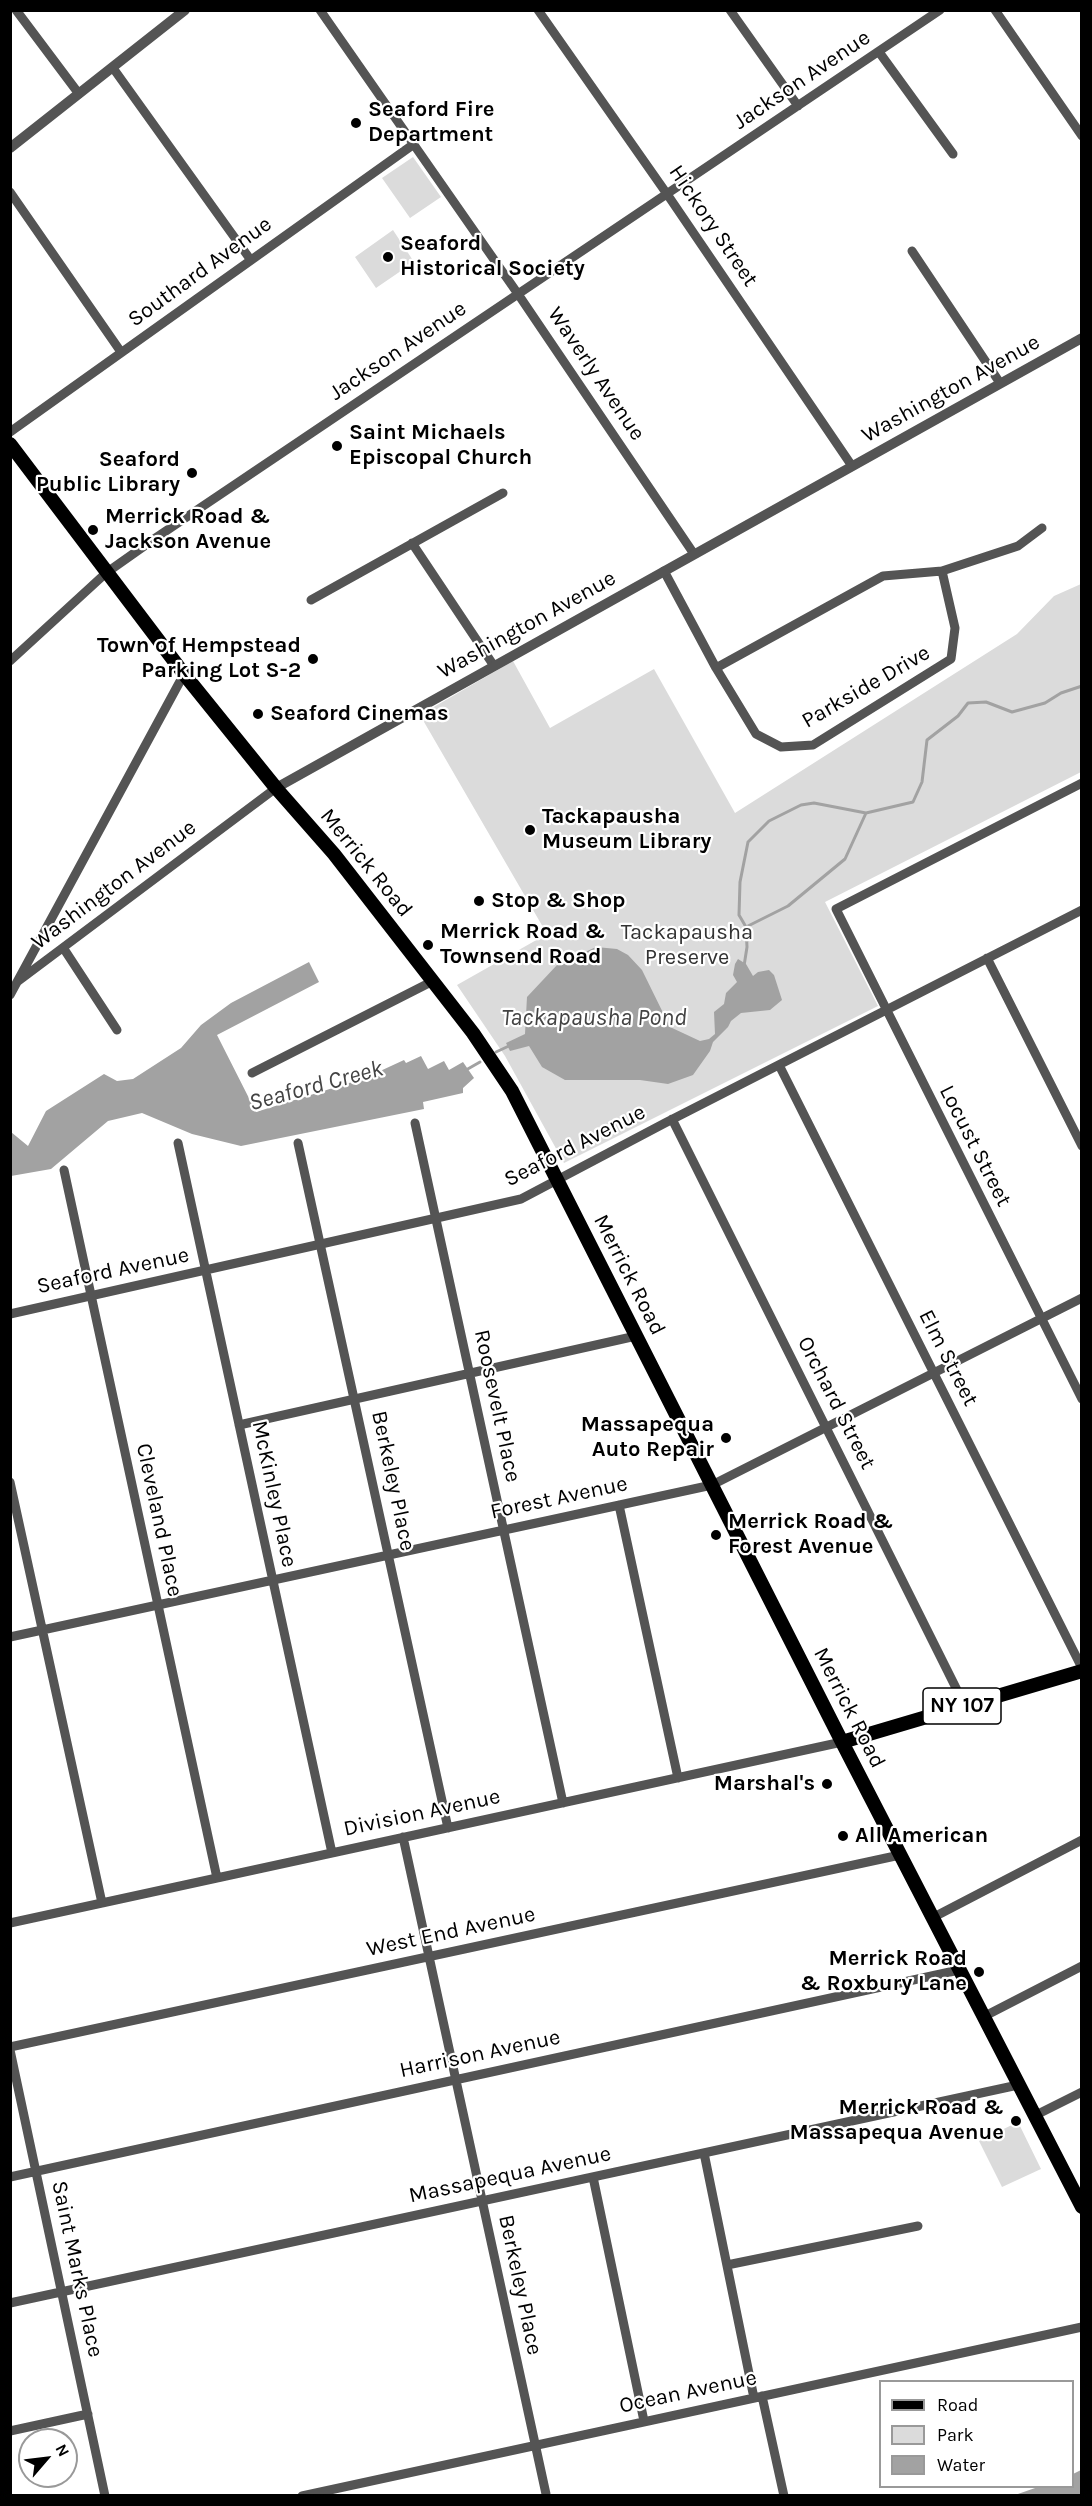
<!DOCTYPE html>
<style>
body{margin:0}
#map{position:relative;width:1092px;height:2506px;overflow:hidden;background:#fff;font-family:Karla,sans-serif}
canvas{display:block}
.frame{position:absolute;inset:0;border:12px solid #000;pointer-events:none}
.legend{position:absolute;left:879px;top:2380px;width:195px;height:108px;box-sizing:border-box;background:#fff;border:2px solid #999;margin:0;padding:8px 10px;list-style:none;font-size:18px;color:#000}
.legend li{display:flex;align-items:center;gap:12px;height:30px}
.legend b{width:30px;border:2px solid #999}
.north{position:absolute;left:18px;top:2428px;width:60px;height:60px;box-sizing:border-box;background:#fff;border:2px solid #999;border-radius:50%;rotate:62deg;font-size:16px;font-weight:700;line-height:24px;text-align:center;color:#000}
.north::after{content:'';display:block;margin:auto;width:21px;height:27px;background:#000;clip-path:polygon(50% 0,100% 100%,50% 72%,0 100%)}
</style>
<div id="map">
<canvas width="1092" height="2506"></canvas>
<div class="frame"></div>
<ul class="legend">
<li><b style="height:8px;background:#000"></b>Road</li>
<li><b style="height:16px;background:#dbdbdb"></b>Park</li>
<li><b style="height:16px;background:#a2a2a2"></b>Water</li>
</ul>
<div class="north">N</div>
</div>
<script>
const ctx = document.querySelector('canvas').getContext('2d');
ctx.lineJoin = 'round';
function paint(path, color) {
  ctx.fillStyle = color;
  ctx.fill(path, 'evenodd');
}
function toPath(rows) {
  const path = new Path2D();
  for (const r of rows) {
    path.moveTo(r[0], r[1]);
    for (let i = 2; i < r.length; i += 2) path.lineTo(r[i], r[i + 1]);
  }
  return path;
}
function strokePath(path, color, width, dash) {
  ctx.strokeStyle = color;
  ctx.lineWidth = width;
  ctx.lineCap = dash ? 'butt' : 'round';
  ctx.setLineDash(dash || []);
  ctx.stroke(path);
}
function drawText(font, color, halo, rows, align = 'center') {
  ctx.font = font + ' Karla,sans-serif';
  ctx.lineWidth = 4.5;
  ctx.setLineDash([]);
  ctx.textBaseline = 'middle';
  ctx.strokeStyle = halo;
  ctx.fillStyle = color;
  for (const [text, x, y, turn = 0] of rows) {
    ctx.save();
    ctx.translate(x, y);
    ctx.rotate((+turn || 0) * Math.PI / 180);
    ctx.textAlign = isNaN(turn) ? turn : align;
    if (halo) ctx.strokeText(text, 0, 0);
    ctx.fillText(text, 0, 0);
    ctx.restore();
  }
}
paint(toPath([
 [413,157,441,197,410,218,382,178],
 [393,230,414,262,376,288,355,257],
 [1081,584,1081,772,825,902,878,1006,564,1163,505,1056,457,985,547,934,420,715,513,661,550,728,654,669,735,813,1017,634,1054,596],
 [1018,2122,1041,2169,1002,2187,979,2141]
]), '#dbdbdb');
paint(toPath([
 [596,947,617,949,628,955,642,970,670,1027,700,1041,709,1039,715,1034,714,1012,724,1004,726,993,737,982,733,975,735,964,738,959,746,964,753,976,758,972,769,970,774,975,782,1000,770,1010,741,1013,731,1021,728,1027,713,1042,710,1051,693,1075,668,1084,640,1080,565,1080,542,1067,529,1046,510,1051,506,1043,525,1034,527,997,557,965],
 [309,962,319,982,217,1035,256,1112,365,1078,404,1060,406,1063,421,1056,428,1069,444,1061,449,1070,463,1062,474,1078,463,1088,463,1093,423,1102,424,1109,241,1146,192,1134,142,1113,108,1121,51,1169,11,1176,11,1132,28,1146,46,1111,104,1074,117,1081,133,1079,181,1048,201,1025,231,1003],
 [1081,2470,1081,2495,1015,2495,1038,2487,1072,2486,1073,2474]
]), '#a2a2a2');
strokePath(toPath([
 [746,927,788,906,845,859,866,813],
 [744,966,747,947,746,927,739,915,740,882,748,842,769,821,801,805,814,803,866,813,913,802,922,782,927,740,958,716,968,703,986,702,1012,712,1045,703,1061,693,1082,686],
 [496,1052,511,1045],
 [466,1070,480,1062]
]), '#a2a2a2', 3);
strokePath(toPath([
 [16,10,79,94],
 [320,10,518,294,694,554],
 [538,10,667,194,852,466],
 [730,10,798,106],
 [995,10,1082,136],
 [879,52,953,154],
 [113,68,250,259],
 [10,192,121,352],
 [912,251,1000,383],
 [10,432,414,144],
 [412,543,494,666],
 [664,571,716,668,756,734,781,747,813,745,951,659,955,628,942,571],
 [311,600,503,493],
 [10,661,106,573,157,537,940,10],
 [716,668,883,576,942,571,1018,546,1042,528],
 [1082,783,836,909,1082,1399],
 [64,949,117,1030],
 [987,958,1082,1146],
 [17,982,276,788],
 [10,995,184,674],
 [779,1065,1082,1668],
 [252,1073,433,981],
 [672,1119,965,1706],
 [415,1123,563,1803],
 [178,1143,332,1853],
 [298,1143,448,1828],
 [64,1170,217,1878],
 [10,1314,521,1199,665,1123,1082,910],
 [239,1425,636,1336],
 [10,1482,102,1903],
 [619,1505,678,1778],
 [10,1637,712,1485,1082,1298],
 [403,1837,546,2494],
 [932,1918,1082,1840],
 [10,1923,842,1742],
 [983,2017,1082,1966],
 [10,2047,900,1855],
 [10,2050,105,2496],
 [1034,2116,1082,2092],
 [704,2153,754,2398],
 [10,2177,959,1970],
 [593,2177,644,2421],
 [727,2265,918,2226],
 [10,2303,1018,2085],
 [762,2396,784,2496],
 [10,2431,88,2414],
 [302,2496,1082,2327]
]), '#545454', 9);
strokePath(toPath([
 [10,148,185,10],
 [276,788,1082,338]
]), '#545454', 10);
strokePath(toPath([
 [10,444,184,674,276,788,334,854,473,1033,512,1091,842,1742,1082,2207],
 [842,1742,1082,1671]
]), '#000', 14);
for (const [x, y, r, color] of [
 [356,123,6,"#000"],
 [388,257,6,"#000"],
 [337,446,6,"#000"],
 [192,473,6,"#000"],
 [93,530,6,"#000"],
 [313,659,6,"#000"],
 [258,714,6,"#000"],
 [530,830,6,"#000"],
 [479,901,6,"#000"],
 [428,945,6,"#000"],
 [726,1438,6,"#000"],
 [716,1535,6,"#000"],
 [827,1784,6,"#000"],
 [843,1836,6,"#000"],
 [979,1972,6,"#000"],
 [1016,2121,6,"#000"]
]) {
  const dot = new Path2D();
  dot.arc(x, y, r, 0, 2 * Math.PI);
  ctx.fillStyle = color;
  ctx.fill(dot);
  strokePath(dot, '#fff', 2);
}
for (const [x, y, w] of [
 [962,1706,78]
]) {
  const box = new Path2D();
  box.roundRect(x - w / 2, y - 18, w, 36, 4.5);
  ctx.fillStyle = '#fff';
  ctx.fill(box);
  strokePath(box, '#000', 1.5);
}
drawText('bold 21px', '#000', null, [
 ["NY 107",962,1706]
]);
drawText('22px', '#000', '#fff', [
 ["Jackson Avenue",802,80,-34],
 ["Hickory Street",713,226,56],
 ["Southard Avenue",200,272,-36],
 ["Jackson Avenue",398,351,-34],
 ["Waverly Avenue",596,374,56],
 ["Washington Avenue",951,389,-29],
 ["Washington Avenue",527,625,-29],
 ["Parkside Drive",866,687,-30],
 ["Merrick Road",366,863,51],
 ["Washington Avenue",114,885,-37],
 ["Seaford Avenue",575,1146,-27],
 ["Locust Street",975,1146,63],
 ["Seaford Avenue",113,1271,-12],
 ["Merrick Road",629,1275,63],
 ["Elm Street",948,1358,63],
 ["Orchard Street",836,1403,63],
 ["Roosevelt Place",497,1406,78],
 ["Berkeley Place",393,1481,78],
 ["McKinley Place",274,1494,78],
 ["Forest Avenue",559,1498,-12],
 ["Cleveland Place",159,1520,78],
 ["Merrick Road",849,1708,63],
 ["Division Avenue",422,1813,-12],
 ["West End Avenue",451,1932,-12],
 ["Harrison Avenue",480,2054,-12],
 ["Massapequa Avenue",510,2175,-12],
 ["Saint Marks Place",77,2269,78],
 ["Berkeley Place",520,2285,78],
 ["Ocean Avenue",688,2392,-12]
]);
drawText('bold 22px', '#000', '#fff', [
 ["Seaford Fire",368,110],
 ["Department",368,135],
 ["Seaford",400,244],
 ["Historical Society",400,269],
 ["Saint Michaels",349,433],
 ["Episcopal Church",349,458],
 ["Seaford",180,460,"right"],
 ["Public Library",180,485,"right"],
 ["Merrick Road &",105,517],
 ["Jackson Avenue",105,542],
 ["Town of Hempstead",301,646,"right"],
 ["Parking Lot S-2",301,671,"right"],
 ["Seaford Cinemas",270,714],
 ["Tackapausha",542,817],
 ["Museum Library",542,842],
 ["Stop & Shop",491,901],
 ["Merrick Road &",440,932],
 ["Townsend Road",440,957],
 ["Massapequa",714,1425,"right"],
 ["Auto Repair",714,1450,"right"],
 ["Merrick Road &",728,1522],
 ["Forest Avenue",728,1547],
 ["Marshal's",815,1784,"right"],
 ["All American",855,1836],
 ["Merrick Road",967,1959,"right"],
 ["& Roxbury Lane",967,1984,"right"],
 ["Merrick Road &",1004,2108,"right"],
 ["Massapequa Avenue",1004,2133,"right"]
], 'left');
drawText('22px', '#323232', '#fff', [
 ["Tackapausha",687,933],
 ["Preserve",687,958]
]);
drawText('italic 24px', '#434343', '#fff', [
 ["Tackapausha Pond",594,1018],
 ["Seaford Creek",316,1086,-15]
]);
</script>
